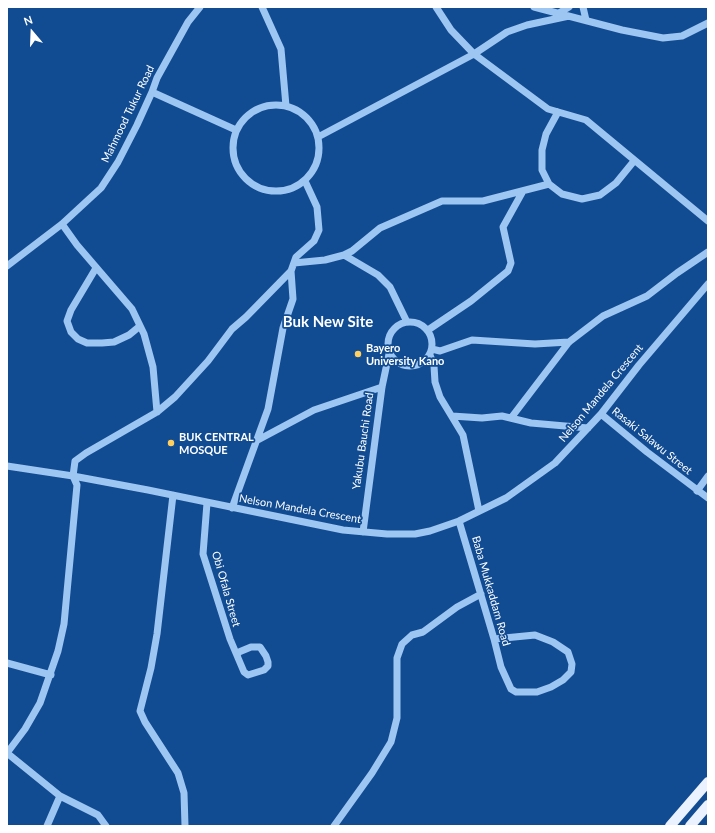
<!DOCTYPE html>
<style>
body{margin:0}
#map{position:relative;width:715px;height:833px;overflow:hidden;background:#114c93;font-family:Lato,sans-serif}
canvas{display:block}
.frame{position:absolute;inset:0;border:8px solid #fff;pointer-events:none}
.north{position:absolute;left:12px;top:12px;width:40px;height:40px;-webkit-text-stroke:3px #114c93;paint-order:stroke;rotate:341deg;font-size:11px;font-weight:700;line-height:16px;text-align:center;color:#fff}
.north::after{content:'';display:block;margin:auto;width:14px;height:18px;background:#fff;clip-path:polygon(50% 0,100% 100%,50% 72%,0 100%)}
</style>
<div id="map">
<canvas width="715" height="833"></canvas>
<div class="frame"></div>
<div class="north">N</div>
</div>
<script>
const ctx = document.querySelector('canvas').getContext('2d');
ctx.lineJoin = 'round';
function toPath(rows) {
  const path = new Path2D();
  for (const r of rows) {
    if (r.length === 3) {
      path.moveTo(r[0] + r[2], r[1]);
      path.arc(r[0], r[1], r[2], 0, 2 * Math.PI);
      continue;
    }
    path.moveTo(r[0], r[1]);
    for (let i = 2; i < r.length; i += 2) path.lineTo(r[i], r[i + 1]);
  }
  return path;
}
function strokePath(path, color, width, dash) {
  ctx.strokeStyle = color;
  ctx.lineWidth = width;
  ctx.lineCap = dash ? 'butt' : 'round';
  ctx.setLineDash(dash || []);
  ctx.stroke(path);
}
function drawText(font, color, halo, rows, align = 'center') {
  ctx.font = font + ' Lato,sans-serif';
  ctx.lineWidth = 3.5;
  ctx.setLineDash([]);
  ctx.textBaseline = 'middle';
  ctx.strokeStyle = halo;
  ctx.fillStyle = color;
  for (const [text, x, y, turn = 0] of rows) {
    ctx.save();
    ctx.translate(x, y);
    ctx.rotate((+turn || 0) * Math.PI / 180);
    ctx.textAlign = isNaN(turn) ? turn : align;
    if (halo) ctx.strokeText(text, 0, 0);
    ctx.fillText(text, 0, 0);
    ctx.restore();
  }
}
strokePath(toPath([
 [262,7,281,49,286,106],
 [436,7,451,30,474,54,548,109,586,120,708,221],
 [534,7,622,30,663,38,682,36,708,23],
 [583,7,586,20],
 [559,13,569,7],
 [152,92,236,130],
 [276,148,43],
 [558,112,546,134,542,150,542,170,549,184,562,194,582,199,600,195,616,183,634,161],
 [318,137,474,54,507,32,527,25,569,16],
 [62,224,77,245,132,309,144,334,153,367,157,412],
 [344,255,378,275,390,287,407,322],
 [294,263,325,260,344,255,352,251,380,228,442,201,483,201,549,184],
 [7,266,62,224,101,188,118,162,137,125,152,92,157,78,188,22,200,7],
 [96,268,71,310,67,321,71,332,78,339,87,343,102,343,114,342,129,335,140,326],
 [410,344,22],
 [428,330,471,301,508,271,511,263,503,227,523,191],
 [432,349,440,351,472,340,535,344,569,342],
 [430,355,434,366,435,382,440,397,463,435,479,511],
 [601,414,647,452,708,498],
 [452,416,482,418,502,416,531,423,588,428],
 [511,418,569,342,603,316,647,296,677,273,708,252],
 [256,441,314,410,382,387],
 [7,466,73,476,148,490,343,530,387,534,415,534,430,531,459,521,506,498,555,463,601,414,639,365,708,284],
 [697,491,708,476],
 [173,495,157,634,151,668,140,711,145,722,178,773,184,793,185,826],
 [207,503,203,554,230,639,244,672,248,675,264,670,268,666,268,662,266,656,260,647,251,647,239,652,237,655],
 [232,508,268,409,283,328,293,299,291,271],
 [459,521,494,639,501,667,511,689,516,692,537,692,551,687,563,680,571,672,572,664,568,652,553,642,535,635,494,639],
 [363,532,382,387,389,354],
 [7,663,51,675],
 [7,753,25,729,40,703,58,651,64,624,77,485,73,476,75,461,86,453,157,412,175,397,208,361,232,329,246,317,291,271,296,257,314,241,319,230,317,207,305,181],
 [7,753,60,796,98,815,106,826],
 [47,826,60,796],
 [334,826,372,773,391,742,397,718,397,658,402,644,412,635,423,632,457,607,481,594]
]), '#9ec6f3', 7);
strokePath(toPath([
 [670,826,708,782],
 [690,826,708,805]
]), '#eaf2ff', 10);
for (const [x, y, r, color] of [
 [358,354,4,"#ffcf60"],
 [171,443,4,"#ffcf60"]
]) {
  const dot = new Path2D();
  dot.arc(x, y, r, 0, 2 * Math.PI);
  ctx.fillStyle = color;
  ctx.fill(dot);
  strokePath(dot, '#114c93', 1.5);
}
drawText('11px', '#fff', '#114c93', [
 ["Mahmood Tukur Road",128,114,-64],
 ["Nelson Mandela Crescent",601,393,-50],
 ["Yakubu Bauchi Road",363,441,-82],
 ["Rasaki Salawu Street",652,441,39],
 ["Nelson Mandela Crescent",300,509,10],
 ["Obi Ofala Street",226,589,74],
 ["Baba Mukkaddam Road",491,591,74]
]);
drawText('bold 11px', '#fff', '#114c93', [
 ["Bayero",366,348],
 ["University Kano",366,361],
 ["BUK CENTRAL",179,437],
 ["MOSQUE",179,450]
], 'left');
drawText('bold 15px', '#fff', '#114c93', [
 ["Buk New Site",328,322]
]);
</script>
